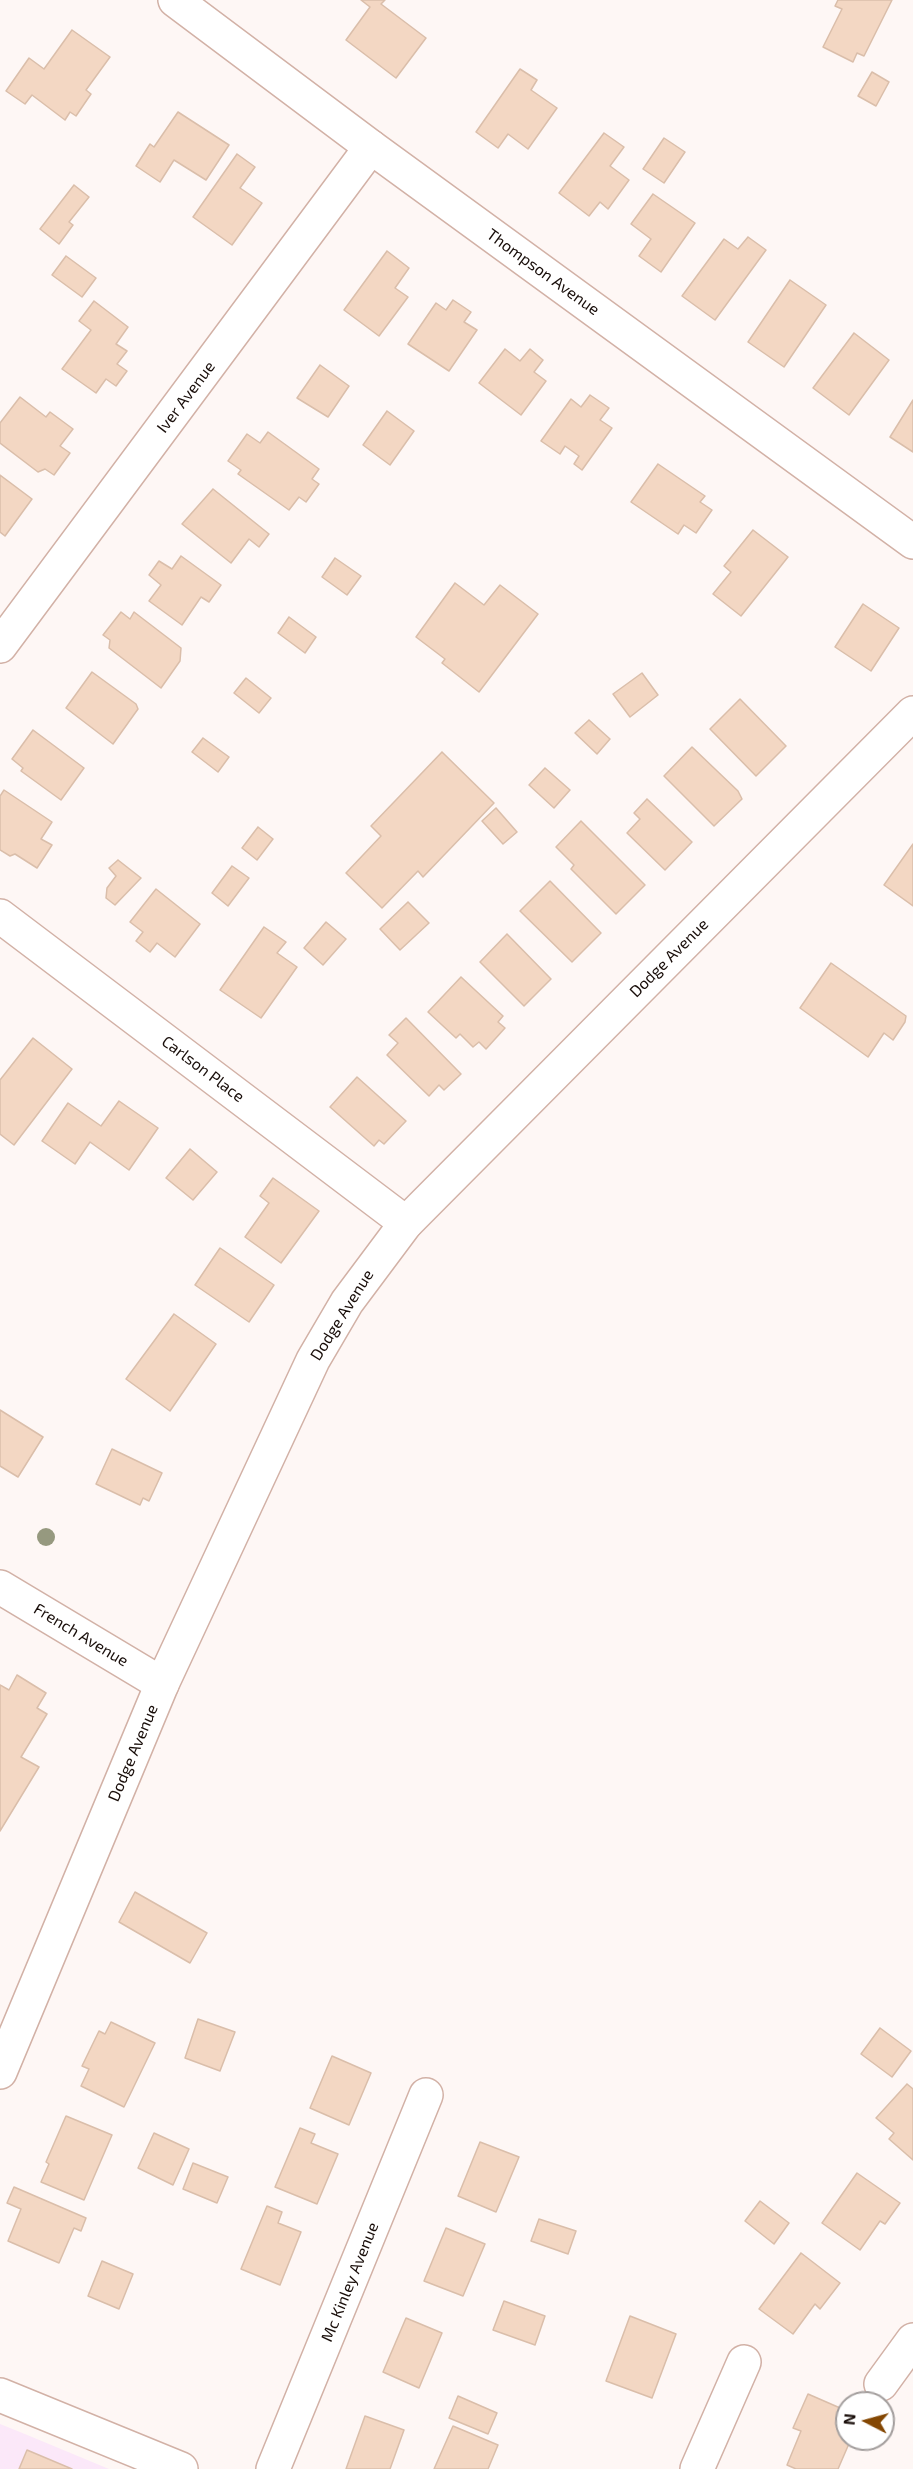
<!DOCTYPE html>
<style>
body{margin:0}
#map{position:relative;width:913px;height:2469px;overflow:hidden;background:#fef7f5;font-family:"Exo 2",sans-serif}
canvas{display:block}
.north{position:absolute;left:835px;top:2391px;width:60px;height:60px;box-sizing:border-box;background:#fff;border:2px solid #a39e9d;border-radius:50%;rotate:276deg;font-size:16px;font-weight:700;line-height:24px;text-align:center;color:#180d09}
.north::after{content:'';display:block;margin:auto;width:21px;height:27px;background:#844703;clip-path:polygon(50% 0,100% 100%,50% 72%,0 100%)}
</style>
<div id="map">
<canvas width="913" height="2469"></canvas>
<div class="north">N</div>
</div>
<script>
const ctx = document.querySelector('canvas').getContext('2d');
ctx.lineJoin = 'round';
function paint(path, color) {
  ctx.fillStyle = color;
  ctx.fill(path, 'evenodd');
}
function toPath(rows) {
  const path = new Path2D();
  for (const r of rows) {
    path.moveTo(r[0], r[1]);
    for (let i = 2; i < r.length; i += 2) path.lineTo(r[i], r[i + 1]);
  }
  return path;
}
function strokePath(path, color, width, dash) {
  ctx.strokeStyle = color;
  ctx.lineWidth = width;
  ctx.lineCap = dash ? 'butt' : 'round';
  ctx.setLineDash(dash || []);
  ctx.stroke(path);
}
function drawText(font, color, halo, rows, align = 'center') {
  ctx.font = font + ' "Exo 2",sans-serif';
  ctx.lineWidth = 6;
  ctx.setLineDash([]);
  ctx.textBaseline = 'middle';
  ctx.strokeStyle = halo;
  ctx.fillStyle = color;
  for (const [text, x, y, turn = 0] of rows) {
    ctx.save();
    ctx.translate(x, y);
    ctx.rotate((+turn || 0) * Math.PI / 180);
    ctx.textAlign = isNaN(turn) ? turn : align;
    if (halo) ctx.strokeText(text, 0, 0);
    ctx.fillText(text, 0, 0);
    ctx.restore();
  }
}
paint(toPath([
 [0,2424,20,2432,109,2469,0,2469]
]), '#fbe8f9');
const building = toPath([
 [361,0,385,0,381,4,426,38,396,78,346,40,370,7,361,0],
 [838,0,892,0,864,56,857,53,853,62,823,47,842,9,835,6,838,0],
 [72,30,110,57,86,90,91,94,76,116,70,112,65,120,32,95,25,104,6,91,29,58,44,69,72,30],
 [520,69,537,80,531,90,557,108,528,149,508,134,498,148,476,132,520,69],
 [872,72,889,82,876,106,858,96,872,72],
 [178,112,229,145,206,180,174,160,160,182,136,166,150,144,154,147,178,112],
 [604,133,624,147,610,166,629,180,608,209,600,202,589,216,559,193,604,133],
 [664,138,685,152,664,183,643,169,664,138],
 [237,154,255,167,240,188,262,203,232,245,193,217,237,154],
 [74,185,89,197,69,222,73,225,59,244,40,229,74,185],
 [653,194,695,223,661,272,639,256,651,239,631,224,653,194],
 [748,237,766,250,715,320,682,296,724,239,738,249,748,237],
 [387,251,409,268,395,288,408,297,379,336,344,310,387,251],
 [66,256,96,278,82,297,52,275,66,256],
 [790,280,826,305,784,367,748,342,790,280],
 [453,300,471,312,464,322,477,330,449,371,408,344,436,303,446,310,453,300],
 [94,301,128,327,116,344,127,351,117,364,127,371,116,386,106,379,96,393,62,369,91,330,79,321,94,301],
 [854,333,889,360,849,415,813,388,854,333],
 [505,349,520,361,530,349,543,360,534,372,546,381,521,415,479,383,505,349],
 [320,365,349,386,328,417,297,398,320,365],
 [590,395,609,408,600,420,612,428,582,470,574,464,579,456,565,446,560,454,541,441,571,399,581,407,590,395],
 [20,397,46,417,50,412,73,429,60,446,70,453,54,475,45,469,38,472,0,443,0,423,20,397],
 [913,400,913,452,890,437,913,400],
 [387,411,414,431,390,465,363,445,387,411],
 [268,432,319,469,312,479,319,484,306,502,299,497,289,510,238,474,241,470,228,461,247,434,260,443,268,432],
 [658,464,705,496,700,502,712,510,696,533,684,525,678,534,631,502,658,464],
 [0,475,32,499,5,536,0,532,0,475],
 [213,489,269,534,259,547,249,539,231,563,182,524,213,489],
 [753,530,788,557,741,616,713,594,731,572,724,566,753,530],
 [181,556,221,585,209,602,201,597,182,625,149,601,161,585,149,575,159,561,172,569,181,556],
 [335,558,361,576,347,595,322,577,335,558],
 [455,583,484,605,500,585,538,614,479,692,442,663,445,659,416,637,455,583],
 [863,604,899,628,871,671,835,647,863,604],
 [121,612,130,619,134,612,181,648,180,661,161,688,109,648,110,640,103,635,121,612],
 [289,617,316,637,305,653,278,633,289,617],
 [92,672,136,704,138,709,113,744,66,708,92,672],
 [642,673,658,695,630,717,613,694,642,673],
 [246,678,271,698,259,713,234,693,246,678],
 [740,699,786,746,756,776,710,729,740,699],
 [589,720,610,739,597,754,575,733,589,720],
 [33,730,84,768,61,800,21,771,23,768,12,759,33,730],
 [203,738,229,757,218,772,192,752,203,738],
 [692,747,738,791,742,799,714,826,664,776,692,747],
 [442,752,494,803,423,877,418,871,382,908,346,873,381,836,371,826,442,752],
 [545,768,570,790,554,808,529,785,545,768],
 [4,790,52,822,41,839,52,845,37,868,15,854,10,856,0,850,0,796,4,790],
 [647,799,692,842,665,870,627,833,640,819,634,813,647,799],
 [496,808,517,832,503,844,482,821,496,808],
 [581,821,645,885,616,914,571,869,574,865,556,847,581,821],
 [258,827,273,839,257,860,242,848,258,827],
 [913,844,913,906,884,885,913,844],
 [118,860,141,878,115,905,106,898,107,888,116,876,109,868,118,860],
 [232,866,249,878,228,906,212,893,232,866],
 [550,881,601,933,572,962,520,911,550,881],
 [156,889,200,924,175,957,157,943,150,952,136,941,143,932,130,922,156,889],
 [408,902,429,923,400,950,380,929,408,902],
 [326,922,346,939,323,965,304,948,326,922],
 [264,927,286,942,277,953,297,967,261,1018,220,990,264,927],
 [507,934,551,979,524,1006,480,962,507,934],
 [831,963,906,1016,905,1022,893,1040,884,1033,868,1057,800,1008,831,963],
 [461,977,503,1016,498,1022,505,1028,486,1049,479,1042,473,1047,460,1034,456,1038,428,1012,461,977],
 [406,1018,461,1074,444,1090,439,1085,429,1096,387,1055,398,1043,389,1035,406,1018],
 [33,1038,72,1069,14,1145,0,1134,0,1080,33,1038],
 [357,1077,406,1121,384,1144,379,1140,374,1146,330,1107,357,1077],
 [119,1101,158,1128,129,1170,90,1142,75,1164,42,1141,68,1103,101,1126,119,1101],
 [190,1149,217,1172,193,1200,166,1178,190,1149],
 [273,1178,319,1211,281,1263,245,1237,269,1203,260,1196,273,1178],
 [220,1248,274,1285,249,1322,195,1285,220,1248],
 [174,1314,216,1344,170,1411,126,1379,174,1314],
 [0,1410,43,1437,18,1477,0,1466,0,1410],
 [112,1449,162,1473,149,1501,143,1498,140,1505,96,1484,112,1449],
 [17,1675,46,1693,37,1708,47,1714,21,1757,39,1767,0,1831,0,1685,9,1690,17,1675],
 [135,1892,207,1933,190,1963,119,1922,135,1892],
 [198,2019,235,2032,220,2071,185,2058,198,2019],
 [111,2022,155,2043,124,2107,81,2086,89,2069,82,2066,99,2031,105,2034,111,2022],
 [880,2028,911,2051,892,2077,861,2054,880,2028],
 [332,2056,371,2073,349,2125,310,2108,332,2056],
 [907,2084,913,2089,913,2160,889,2139,894,2133,876,2118,907,2084],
 [66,2116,112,2135,84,2200,41,2182,49,2164,46,2162,66,2116],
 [300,2128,315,2134,311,2143,338,2154,317,2204,275,2187,300,2128],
 [154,2133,189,2149,173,2185,138,2168,154,2133],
 [480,2142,519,2157,496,2212,458,2196,480,2142],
 [193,2163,228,2177,217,2203,183,2189,193,2163],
 [857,2173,900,2203,885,2224,880,2221,860,2250,822,2223,857,2173],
 [14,2187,86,2218,81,2231,74,2228,59,2263,8,2241,21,2209,7,2203,14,2187],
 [760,2201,789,2223,774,2244,745,2221,760,2201],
 [267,2206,282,2212,278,2223,301,2232,280,2285,241,2269,267,2206],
 [539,2219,576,2231,568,2254,531,2241,539,2219],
 [446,2228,485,2244,463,2296,424,2281,446,2228],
 [801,2253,840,2283,820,2309,815,2304,793,2334,759,2309,801,2253],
 [102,2261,133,2274,119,2309,88,2296,102,2261],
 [504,2301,545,2316,535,2345,493,2330,504,2301],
 [630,2316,676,2334,652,2398,606,2381,630,2316],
 [406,2318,442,2333,419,2388,383,2372,406,2318],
 [808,2394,847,2411,847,2439,851,2439,838,2469,796,2469,787,2465,801,2431,793,2428,808,2394],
 [458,2396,497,2413,488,2434,449,2418,458,2396],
 [365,2416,404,2430,390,2469,346,2469,365,2416],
 [453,2426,498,2445,488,2469,434,2469,453,2426],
 [27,2450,72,2469,19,2469,27,2450]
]);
paint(building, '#f3d7c3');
strokePath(building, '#dabeaa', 1.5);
const minor = toPath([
 [0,646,371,147],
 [0,916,406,1223],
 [0,1587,162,1684],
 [881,2384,913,2340],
 [0,2395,181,2469],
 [273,2469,426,2095],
 [697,2469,744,2362]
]);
const secondary = toPath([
 [175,0,371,147,913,542],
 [0,2072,162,1684,313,1360,347,1302,406,1223,913,713]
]);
strokePath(minor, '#d2b1a6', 36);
strokePath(secondary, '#d2b1a6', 36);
strokePath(minor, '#fff', 33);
strokePath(secondary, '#fff', 33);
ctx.fillStyle = '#96997f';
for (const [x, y] of [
 [46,1537]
]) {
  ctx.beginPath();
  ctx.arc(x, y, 9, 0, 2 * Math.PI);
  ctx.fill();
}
drawText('16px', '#180d09', '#fff', [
 ["Thompson Avenue",543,272,36],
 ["Iver Avenue",186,397,-53],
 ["Dodge Avenue",669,958,-45],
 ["Carlson Place",203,1069,37],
 ["Dodge Avenue",342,1315,-58],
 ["French Avenue",81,1635,31],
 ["Dodge Avenue",133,1753,-67],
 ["Mc Kinley Avenue",350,2282,-68]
]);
</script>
